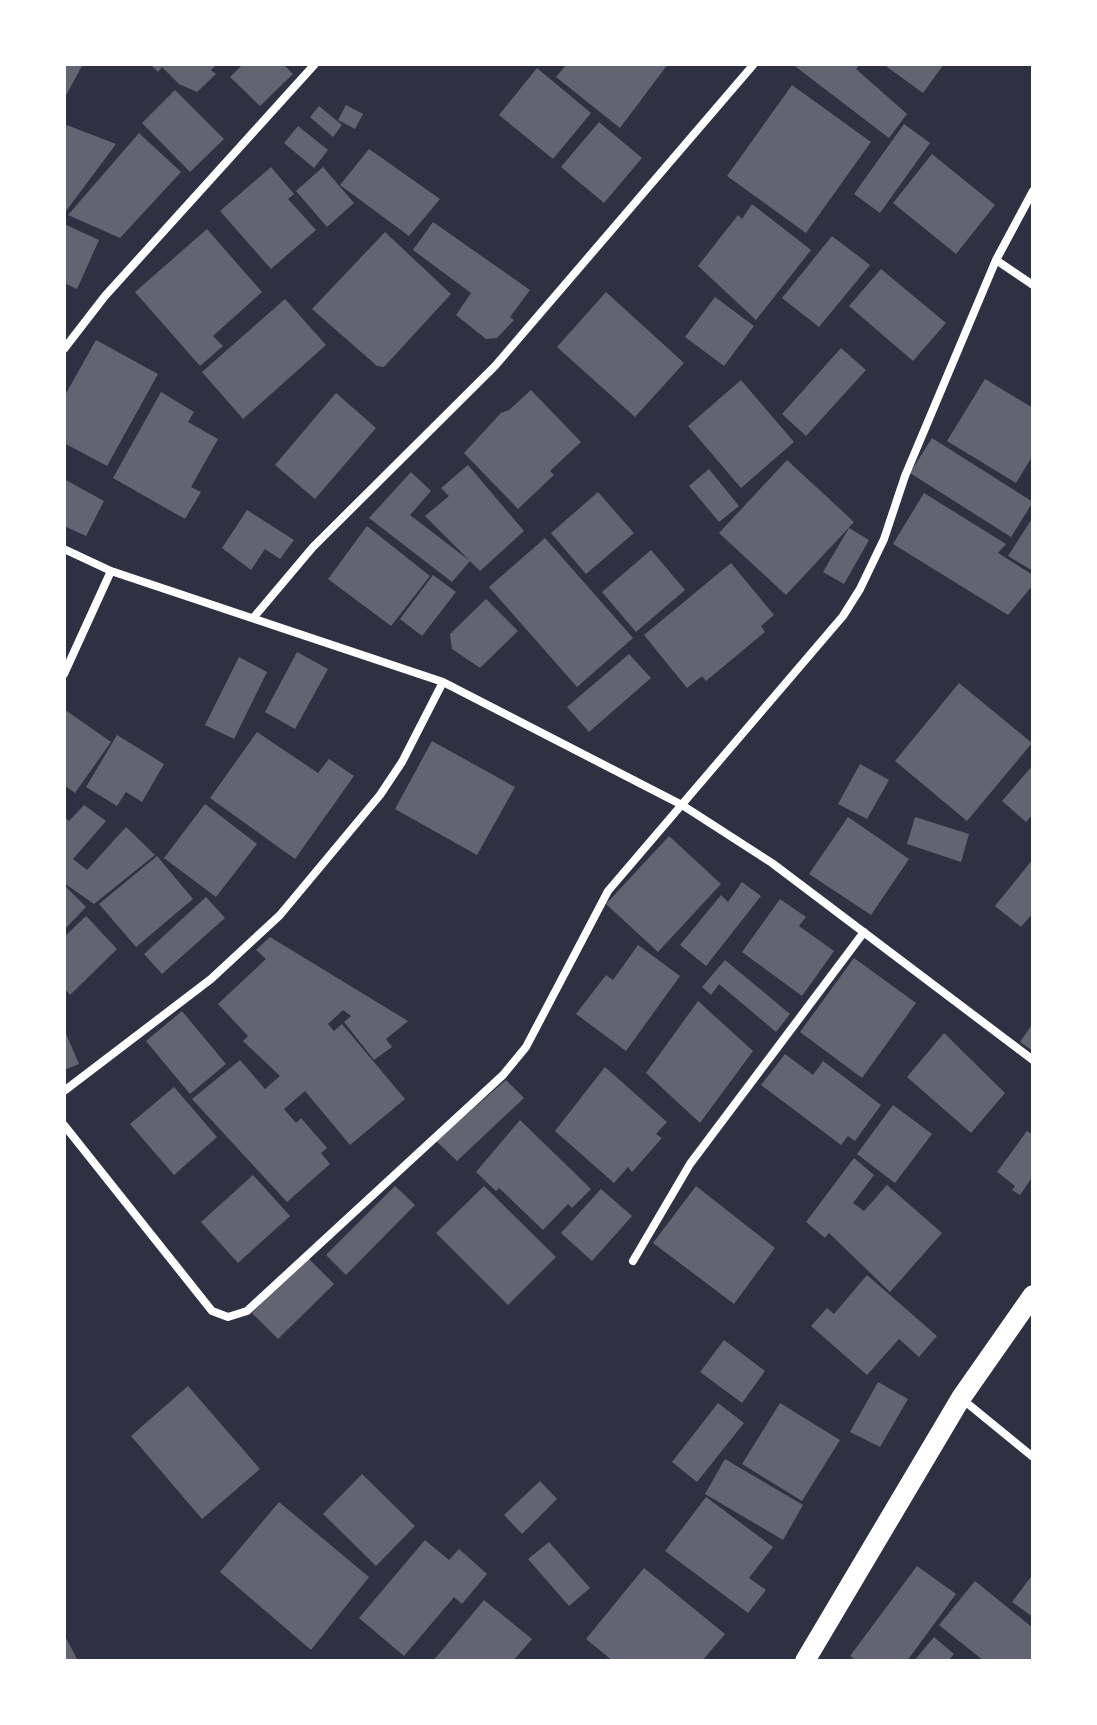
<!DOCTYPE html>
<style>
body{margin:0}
#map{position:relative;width:1097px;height:1725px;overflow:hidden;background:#2d3142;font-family:Mulish,sans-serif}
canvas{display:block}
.frame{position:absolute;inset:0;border:66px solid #fff;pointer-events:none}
</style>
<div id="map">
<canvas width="1097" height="1725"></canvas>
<div class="frame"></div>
</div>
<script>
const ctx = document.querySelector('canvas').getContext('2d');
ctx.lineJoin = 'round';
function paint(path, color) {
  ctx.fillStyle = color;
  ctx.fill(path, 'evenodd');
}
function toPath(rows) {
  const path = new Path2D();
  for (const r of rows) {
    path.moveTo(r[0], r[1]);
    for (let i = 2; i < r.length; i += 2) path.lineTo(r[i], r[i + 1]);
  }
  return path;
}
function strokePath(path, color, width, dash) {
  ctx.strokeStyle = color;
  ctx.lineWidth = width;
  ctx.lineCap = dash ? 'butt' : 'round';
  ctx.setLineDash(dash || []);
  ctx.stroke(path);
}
paint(toPath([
 [64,64,83,64,64,99],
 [150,64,217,64,211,70,216,74,197,92,179,84,162,67,158,72],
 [243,64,283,64,293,74,260,106,230,77],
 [567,64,668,64,620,128,556,77],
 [792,64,860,64,856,69,907,114,889,138],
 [883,64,944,64,923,93],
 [537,68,591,113,553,159,499,115],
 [792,85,871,142,806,233,727,176],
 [175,90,224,139,190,172,142,123],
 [346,105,363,114,355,129,338,120],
 [319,106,342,125,333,137,310,117],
 [599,122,642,158,604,203,561,167],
 [64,124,116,144,66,211,64,209],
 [904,124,930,143,880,213,854,194],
 [298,126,328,150,314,168,284,143],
 [139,133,181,172,120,238,68,215],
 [369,149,440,199,409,236,340,185],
 [932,154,995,205,956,254,893,203],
 [271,167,294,194,288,199,316,230,271,269,220,211],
 [323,167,354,203,327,227,296,191],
 [752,204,811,250,756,320,698,266,738,215,742,219],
 [433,222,530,290,510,317,514,320,497,338,486,339,456,315,471,293,413,250],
 [64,224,99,240,77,289,64,283],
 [207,229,262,292,213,336,223,346,200,366,135,292],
 [385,232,451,294,384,367,377,366,312,309],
 [832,236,870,265,819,327,782,298],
 [881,269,946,323,913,361,849,306],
 [606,292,684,363,635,417,557,347],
 [715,297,754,326,724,366,685,337],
 [285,299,326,345,243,419,202,372],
 [96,340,158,374,107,466,64,443,64,397],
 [841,348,866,370,806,436,782,414],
 [985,379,1033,408,1033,455,1016,483,947,441],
 [741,380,794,442,741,488,688,426],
 [531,390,581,442,550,471,554,475,518,509,464,453,501,413,509,410],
 [161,392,194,412,188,422,218,439,191,487,201,492,185,519,113,478],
 [336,393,376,428,315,499,275,465],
 [932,438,1033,502,1011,537,910,473],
 [787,460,854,522,786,595,719,533],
 [468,465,524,531,480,571,425,516,449,496,441,488],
 [709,469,739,506,719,522,689,486],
 [411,472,431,491,410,515,470,561,452,582,369,518],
 [64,479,104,501,86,536,64,526],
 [598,492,634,533,586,574,551,533],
 [924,493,1006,544,998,553,1033,575,1033,585,1008,615,893,544],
 [247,510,294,540,280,559,265,549,251,570,222,548],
 [1033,517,1033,571,1008,556],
 [367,526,430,576,391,626,328,579],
 [849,528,869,540,844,584,823,572],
 [545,538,633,638,577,687,489,587],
 [651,550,685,590,636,632,602,592],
 [731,563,774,615,761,626,765,632,706,681,702,676,687,688,644,635],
 [433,575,456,592,422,636,400,619],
 [486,599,518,631,480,668,452,649,450,634],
 [297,652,328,669,295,729,265,712],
 [629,654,651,678,589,732,567,707],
 [239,657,267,672,234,739,205,725],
 [959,683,1032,743,967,821,895,761],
 [64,709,111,742,75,793,64,785],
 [257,732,318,773,329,759,354,776,295,859,210,798],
 [117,735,164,764,142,802,126,792,117,806,86,787],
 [432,741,515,787,477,855,395,809],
 [860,764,889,780,867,819,838,804],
 [1033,765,1033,814,1026,822,1002,801],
 [205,804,257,844,216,897,164,858],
 [84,805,106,821,73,859,87,870,126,827,155,855,94,904,64,883,64,817,69,821],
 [848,817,909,859,871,915,809,874],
 [915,817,969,834,961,862,907,844],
 [669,836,721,884,658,952,606,904],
 [157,856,193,899,136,947,99,904],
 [1033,859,1033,913,1021,927,995,906],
 [742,882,761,896,706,966,680,945,721,895,728,902],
 [64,885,86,907,64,930],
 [206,897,225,918,162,974,144,954],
 [780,899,806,917,799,926,834,951,802,996,742,952],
 [86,916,117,949,70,995,64,988,64,937],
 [270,937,408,1021,386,1039,392,1047,374,1060,344,1022,351,1016,343,1010,328,1024,334,1031,342,1024,405,1099,350,1145,305,1091,284,1109,296,1123,301,1118,327,1148,321,1153,330,1164,287,1202,192,1099,240,1060,265,1089,280,1076,243,1041,248,1036,218,1004,266,959,256,950],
 [638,945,680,976,626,1051,576,1014,606,975,613,980],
 [854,958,916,1003,862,1078,800,1032],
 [725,960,790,1014,776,1032,719,984,711,995,702,987],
 [698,1001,753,1051,700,1123,646,1073],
 [182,1011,226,1064,190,1094,146,1041],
 [1033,1023,1033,1051,1020,1042],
 [64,1029,79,1064,64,1070],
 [944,1033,1005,1093,971,1133,907,1077],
 [785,1054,813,1075,823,1061,881,1105,855,1141,848,1136,841,1145,761,1085],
 [605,1067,667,1122,656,1134,662,1138,632,1172,628,1167,614,1183,555,1131],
 [506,1080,524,1098,457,1161,436,1141],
 [174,1087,217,1137,174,1175,130,1124],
 [893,1105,932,1134,895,1183,857,1154],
 [520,1120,591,1189,572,1208,568,1204,543,1230,499,1188,496,1191,476,1172],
 [1027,1131,1033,1135,1033,1176,1020,1195,1012,1190,1015,1186,997,1172],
 [854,1158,874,1175,853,1203,864,1211,887,1185,942,1233,890,1292,829,1233,825,1238,806,1222],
 [253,1175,290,1216,238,1263,201,1222],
 [395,1186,415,1205,346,1275,326,1255],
 [484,1186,556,1257,508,1305,436,1233],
 [696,1186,775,1248,734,1304,653,1243],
 [601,1189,632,1216,592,1261,561,1233],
 [307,1257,334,1284,278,1339,252,1313],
 [867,1275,937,1336,919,1357,899,1339,867,1375,811,1326,827,1308,834,1314],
 [724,1340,765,1371,742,1403,700,1372],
 [878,1382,908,1399,880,1447,850,1432],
 [188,1386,260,1469,202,1519,131,1436],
 [718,1403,744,1423,697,1482,672,1462],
 [780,1403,840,1440,802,1501,742,1464],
 [725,1459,803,1505,783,1540,705,1494],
 [362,1474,415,1526,376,1566,323,1514],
 [540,1481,557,1499,522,1534,504,1515],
 [706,1497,773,1547,749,1578,766,1590,748,1613,665,1551],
 [279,1502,369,1577,311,1650,220,1572],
 [425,1540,449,1560,459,1549,487,1574,462,1604,454,1597,404,1656,359,1618],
 [549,1542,590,1588,569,1606,528,1559],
 [917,1566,956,1594,907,1661,857,1661,850,1656],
 [644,1568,725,1634,702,1661,613,1661,586,1639],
 [1033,1574,1033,1617,1012,1602],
 [975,1581,1033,1628,1031,1661,984,1661,939,1625],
 [484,1600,532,1639,513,1661,433,1661],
 [64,1634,78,1661,64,1661],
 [934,1637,954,1654,948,1661,914,1661]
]), '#626471');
strokePath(toPath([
 [996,260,1033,285],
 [64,349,105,296,315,64],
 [64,549,111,571,443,682,682,805,772,863,1033,1060],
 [254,617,313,547,495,366,754,64],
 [64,674,111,571],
 [64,1091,211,979,280,915,380,795,402,762,443,682],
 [64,1125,212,1311,228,1317,247,1311,503,1075,526,1047,608,891,843,616,860,589,884,539,905,476,996,260,1033,191],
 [633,1261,690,1164,864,932],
 [962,1399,1033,1457]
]), '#fff', 8);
strokePath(toPath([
 [805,1661,961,1398,1033,1295]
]), '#fff', 20);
</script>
